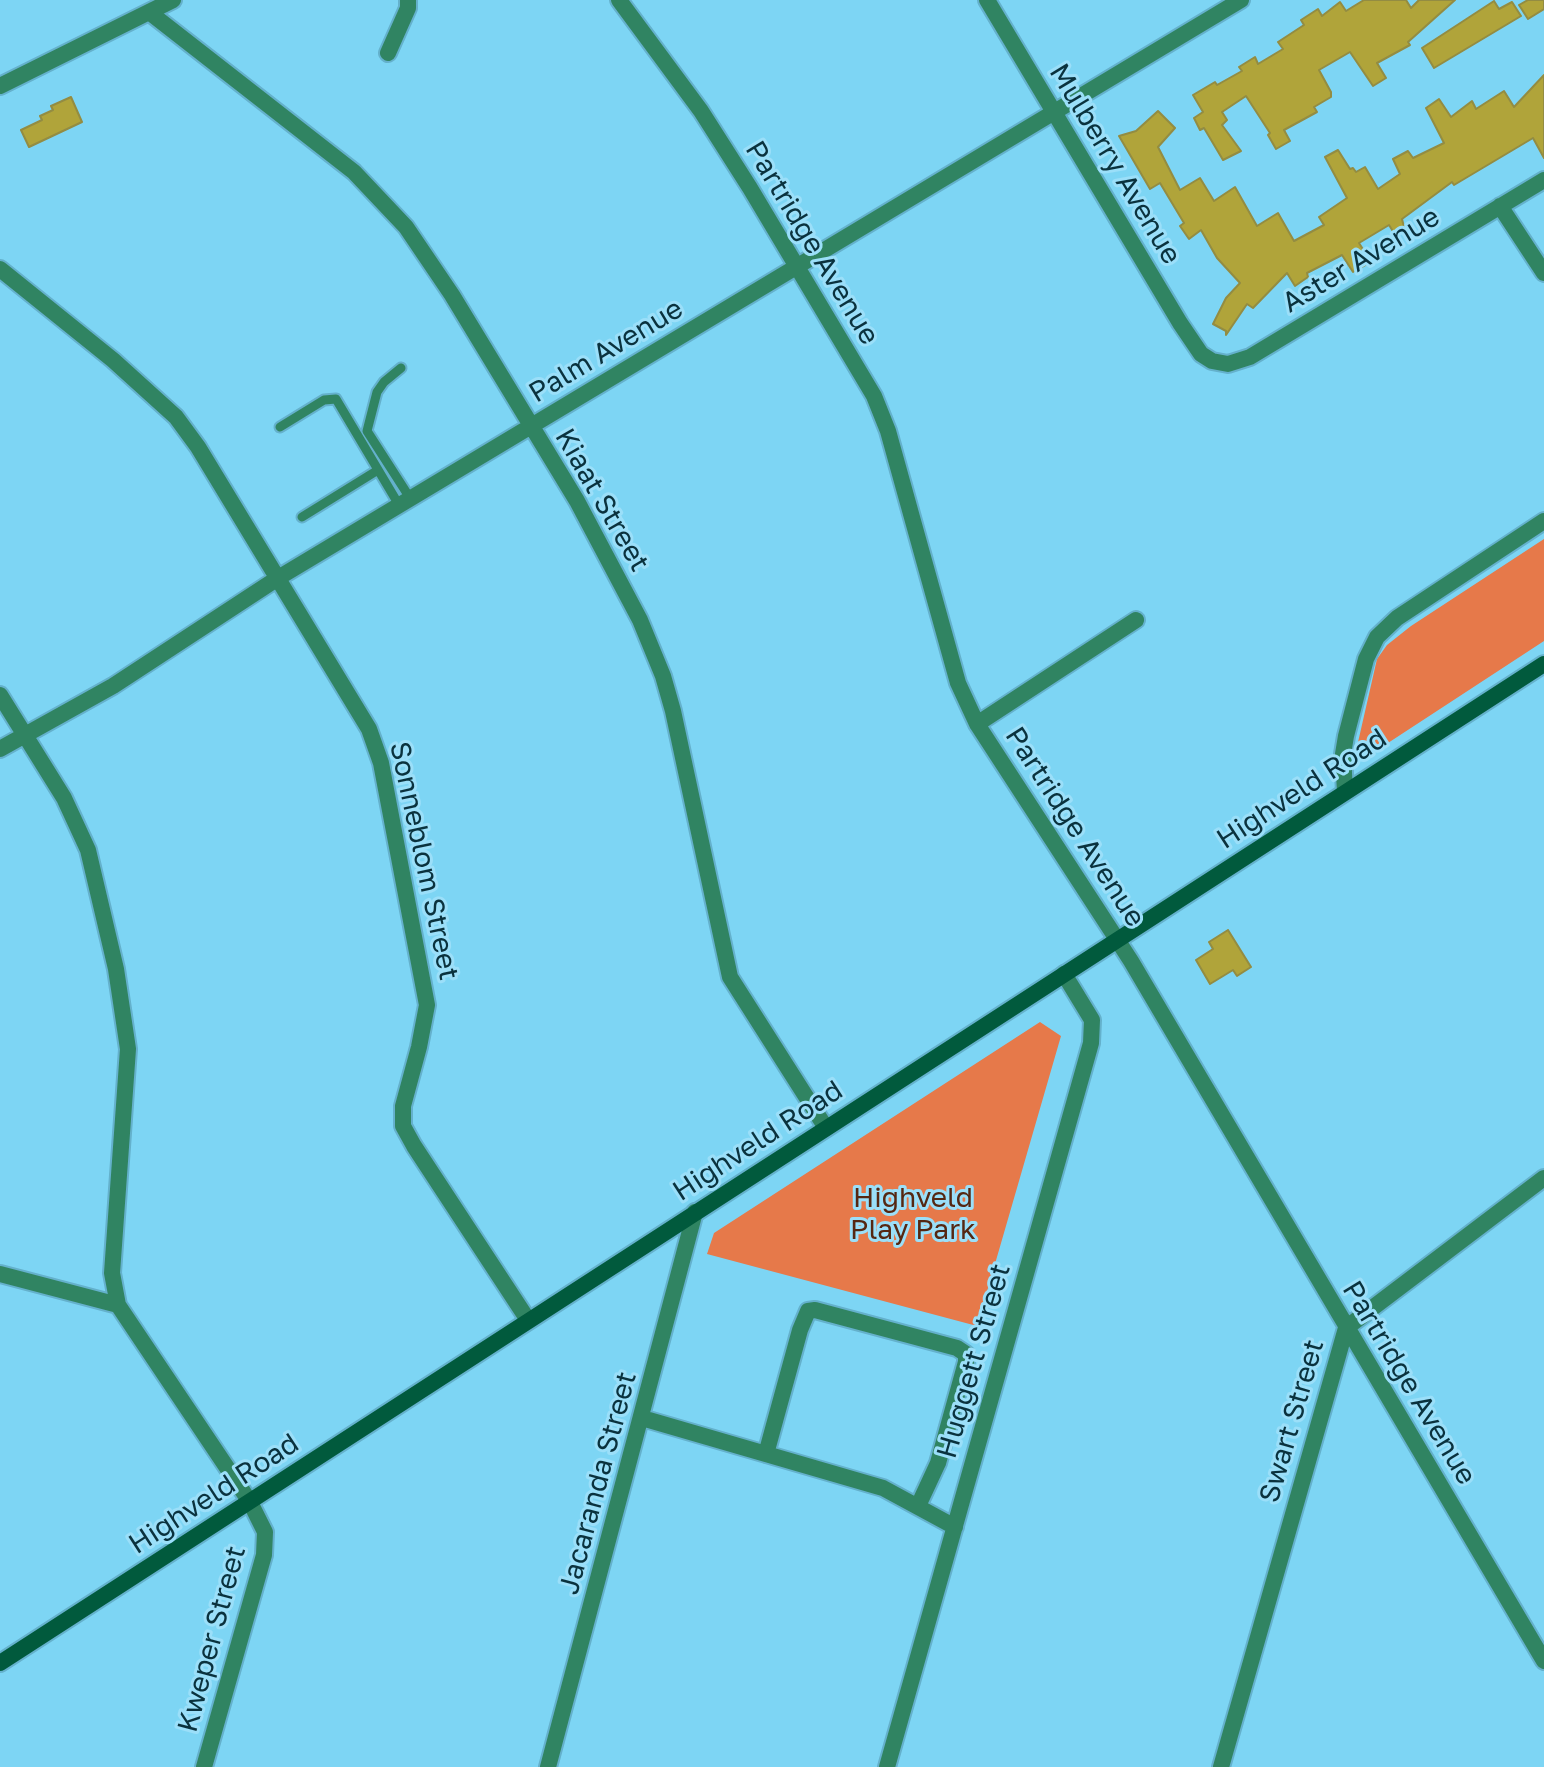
<!DOCTYPE html>
<style>
body{margin:0}
canvas{display:block;background:#7dd5f4}
</style>
<canvas width="1544" height="1767"></canvas>
<script>
const ctx = document.querySelector('canvas').getContext('2d');
ctx.lineJoin = 'round';
function paint(path, color) {
  ctx.fillStyle = color;
  ctx.fill(path, 'evenodd');
}
function toPath(rows) {
  const path = new Path2D();
  for (const r of rows) {
    path.moveTo(r[0], r[1]);
    for (let i = 2; i < r.length; i += 2) path.lineTo(r[i], r[i + 1]);
  }
  return path;
}
function strokePath(path, color, width, dash) {
  ctx.strokeStyle = color;
  ctx.lineWidth = width;
  ctx.lineCap = dash ? 'butt' : 'round';
  ctx.setLineDash(dash || []);
  ctx.stroke(path);
}
function drawText(font, color, halo, rows, align = 'center') {
  ctx.font = font + ' "Golos Text",sans-serif';
  ctx.lineWidth = 6;
  ctx.setLineDash([]);
  ctx.textBaseline = 'middle';
  ctx.strokeStyle = halo;
  ctx.fillStyle = color;
  for (const [text, x, y, turn = 0] of rows) {
    ctx.save();
    ctx.translate(x, y);
    ctx.rotate((+turn || 0) * Math.PI / 180);
    ctx.textAlign = isNaN(turn) ? turn : align;
    if (halo) ctx.strokeText(text, 0, 0);
    ctx.fillText(text, 0, 0);
    ctx.restore();
  }
}
paint(toPath([
 [1544,539,1544,641,1365,758,1356,751,1377,659,1387,645,1411,626],
 [1040,1022,1061,1036,977,1326,707,1254,714,1233]
]), '#e6794a');
const building = toPath([
 [1364,0,1406,0,1411,8,1419,0,1455,0,1408,42,1410,45,1377,63,1386,78,1373,86,1350,52,1319,70,1331,92,1331,97,1314,107,1317,112,1284,130,1290,141,1276,149,1268,135,1270,133,1246,96,1222,112,1227,120,1222,125,1241,151,1223,160,1204,128,1200,130,1194,118,1203,112,1193,95,1215,82,1217,85,1242,71,1239,67,1255,57,1258,64,1283,49,1278,42,1304,25,1301,20,1318,9,1322,16,1340,2,1346,11,1364,0],
 [1528,0,1544,0,1544,9,1528,19,1519,5,1528,0],
 [1494,1,1499,9,1512,2,1521,16,1434,68,1422,48,1494,1],
 [1544,75,1544,158,1533,138,1454,185,1452,182,1402,219,1404,227,1394,233,1389,225,1359,243,1371,262,1353,272,1342,255,1307,273,1308,277,1295,286,1287,273,1253,308,1247,304,1226,335,1226,331,1213,324,1226,298,1240,283,1217,258,1201,230,1189,239,1180,226,1184,223,1160,183,1150,189,1119,136,1136,131,1158,111,1175,128,1158,147,1180,190,1200,178,1214,201,1235,187,1257,226,1278,213,1294,241,1324,225,1319,217,1347,198,1325,157,1338,150,1350,169,1353,168,1356,172,1365,167,1378,189,1400,174,1393,159,1408,151,1413,158,1444,143,1426,108,1439,99,1451,117,1472,101,1476,109,1504,91,1514,107,1544,75],
 [71,97,82,122,29,147,21,130,42,120,40,116,53,110,51,106,71,97],
 [1228,930,1251,967,1237,976,1233,970,1210,984,1196,960,1213,949,1209,942,1228,930]
]);
paint(building, '#b0a43a');
strokePath(building, '#938c42', 2);
const lane = toPath([
 [401,368,384,382,377,392,367,431,410,498],
 [280,427,324,400,336,399,399,505],
 [302,517,378,470]
]);
const street = toPath([
 [619,0,701,111,750,188,874,396,888,431,958,683,977,724,1131,961,1544,1661],
 [987,0,1180,323,1201,354,1212,361,1228,364,1250,357,1544,180],
 [149,12,354,172,406,227,452,295,577,501,640,620,663,676,673,711,730,977,826,1128],
 [388,53,408,8,408,0],
 [0,86,173,0],
 [1500,206,1544,273],
 [0,269,113,360,176,417,198,447,369,729,381,763,427,1005,419,1047,403,1106,403,1126,414,1146,528,1320],
 [0,695,64,798,88,850,116,969,128,1049,112,1273,118,1305,250,1502,265,1532,264,1555,204,1767],
 [977,724,1136,620],
 [0,749,113,686,278,578,1241,0],
 [1345,792,1343,754,1346,736,1366,659,1377,637,1397,618,1544,521],
 [0,1274,118,1305],
 [642,1418,883,1488,955,1527],
 [766,1454,800,1330,808,1311,815,1310,957,1348,966,1354,966,1362,938,1463,918,1506],
 [548,1767,695,1212],
 [887,1767,1091,1043,1092,1020,1064,974],
 [1221,1767,1346,1328,1544,1178]
]);
const secondary = toPath([
 [0,1663,1544,664]
]);
strokePath(lane, '#64b1cc', 13);
strokePath(street, '#64b1cc', 20);
strokePath(secondary, '#64b1cc', 20);
strokePath(lane, '#308462', 9);
strokePath(street, '#308462', 16);
strokePath(secondary, '#015a3d', 16);
drawText('28px', '#0a323e', '#9bdff9', [
 ["Mulberry Avenue",1115,164,59],
 ["Partridge Avenue",812,243,59],
 ["Aster Avenue",1361,260,-31],
 ["Palm Avenue",606,351,-31],
 ["Kiaat Street",602,500,60],
 ["Highveld Road",1302,789,-33],
 ["Partridge Avenue",1075,827,57],
 ["Sonneblom Street",424,861,78],
 ["Highveld Road",758,1141,-33],
 ["Huggett Street",974,1361,-74],
 ["Partridge Avenue",1409,1383,59],
 ["Swart Street",1292,1421,-74],
 ["Jacaranda Street",598,1483,-75],
 ["Highveld Road",214,1494,-33],
 ["Kweper Street",212,1639,-75]
]);
drawText('28px', '#552712', '#9bdff9', [
 ["Highveld",913,1198],
 ["Play Park",913,1230]
]);
</script>
